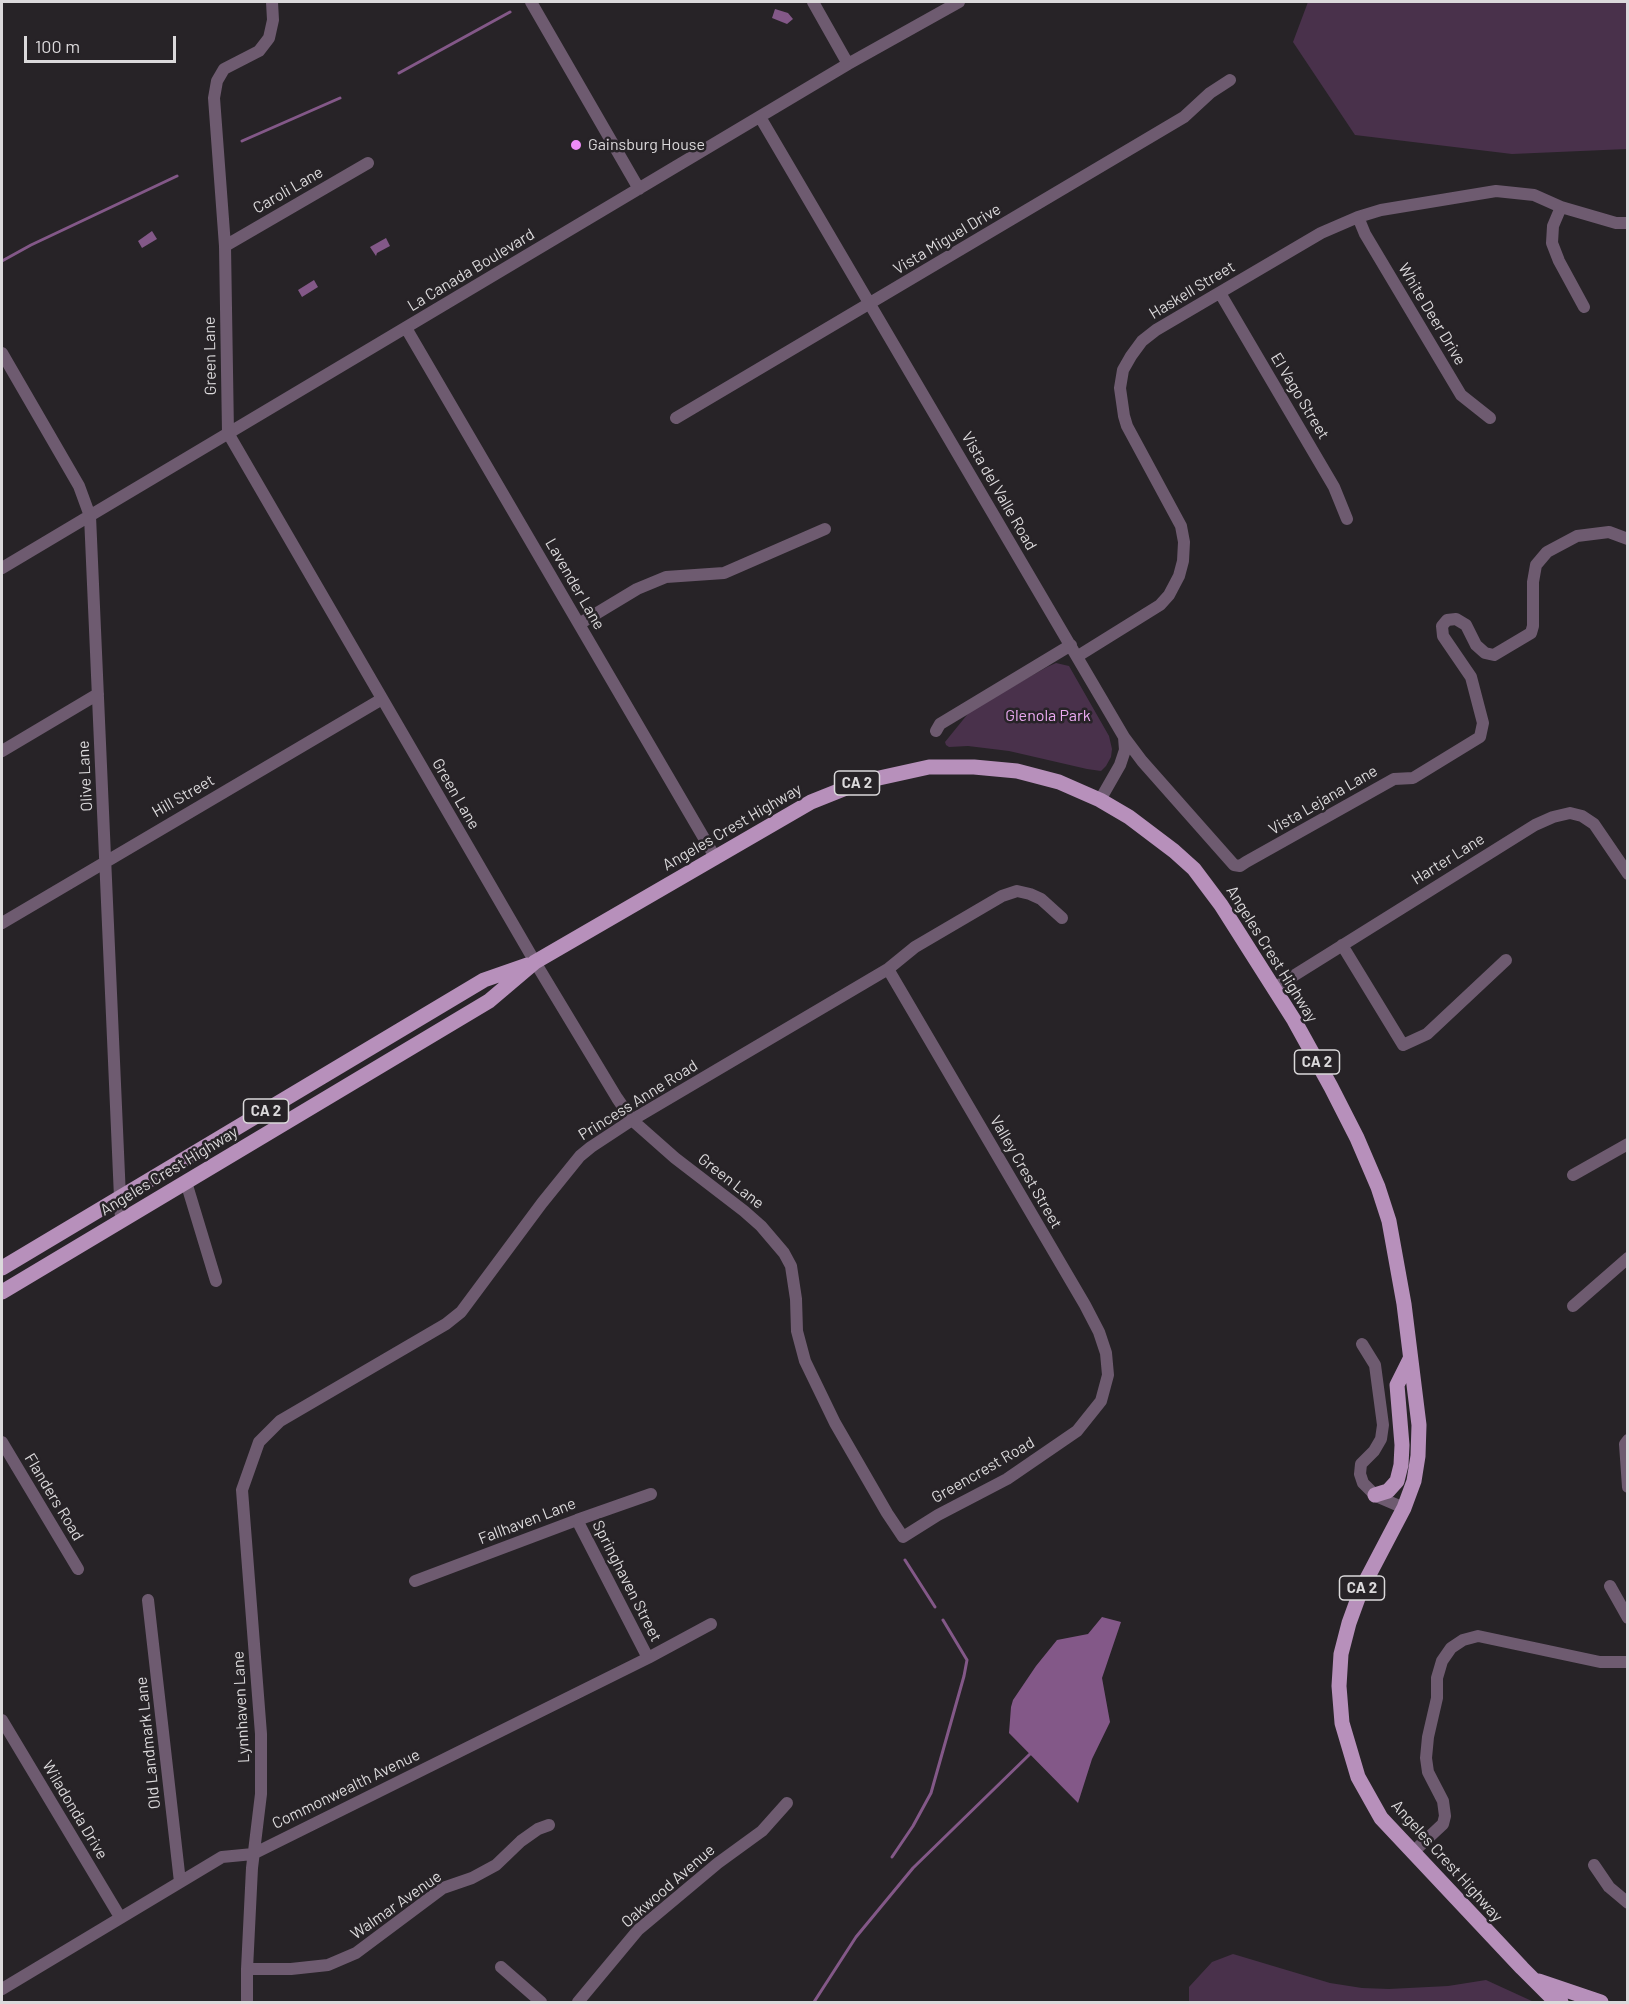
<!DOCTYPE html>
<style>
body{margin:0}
#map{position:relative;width:1629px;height:2004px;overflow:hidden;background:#272327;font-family:Barlow,sans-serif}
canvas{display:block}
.frame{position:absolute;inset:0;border:3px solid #dbd9db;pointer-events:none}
.scale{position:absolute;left:24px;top:36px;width:152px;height:27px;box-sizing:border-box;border:3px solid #dbd9db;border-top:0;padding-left:8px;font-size:18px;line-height:21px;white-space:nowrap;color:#dbd9db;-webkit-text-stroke:4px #272327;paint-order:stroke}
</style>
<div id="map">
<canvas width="1629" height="2004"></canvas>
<div class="frame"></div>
<div class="scale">100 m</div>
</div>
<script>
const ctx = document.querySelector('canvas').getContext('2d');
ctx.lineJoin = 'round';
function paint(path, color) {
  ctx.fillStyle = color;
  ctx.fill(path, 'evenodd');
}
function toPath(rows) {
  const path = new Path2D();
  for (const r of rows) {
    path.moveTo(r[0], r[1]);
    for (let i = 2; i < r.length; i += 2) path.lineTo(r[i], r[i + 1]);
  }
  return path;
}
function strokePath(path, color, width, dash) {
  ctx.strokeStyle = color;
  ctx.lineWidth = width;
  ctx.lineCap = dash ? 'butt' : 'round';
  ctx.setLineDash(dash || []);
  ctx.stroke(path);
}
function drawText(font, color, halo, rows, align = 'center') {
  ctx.font = font + ' Barlow,sans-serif';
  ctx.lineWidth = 5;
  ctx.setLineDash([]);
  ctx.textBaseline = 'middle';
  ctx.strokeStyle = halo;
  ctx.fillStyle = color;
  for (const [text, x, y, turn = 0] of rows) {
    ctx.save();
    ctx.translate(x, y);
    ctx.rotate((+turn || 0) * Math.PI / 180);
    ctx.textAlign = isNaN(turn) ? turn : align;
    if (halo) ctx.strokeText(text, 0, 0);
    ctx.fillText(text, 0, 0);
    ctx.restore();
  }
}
paint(toPath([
 [1308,2,1627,2,1627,149,1512,154,1355,135,1293,42],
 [1056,663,1069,666,1109,736,1112,749,1111,757,1106,766,1101,771,1087,769,1009,751,968,746,949,747,946,745,945,742,971,710,1047,667],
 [1233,1954,1330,1983,1362,1988,1389,1989,1448,1986,1486,1980,1534,2002,1189,2002,1189,1987,1212,1962]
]), '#49314b');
paint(toPath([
 [775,9,788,13,793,19,787,24,772,18],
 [152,231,157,239,142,248,138,241],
 [386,238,390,246,377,253,376,256,370,247],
 [314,280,318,287,302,297,298,290],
 [1102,1617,1121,1622,1102,1678,1110,1722,1092,1759,1078,1803,1009,1733,1011,1707,1013,1700,1036,1666,1057,1640,1088,1634]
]), '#835888');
strokePath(toPath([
 [399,73,510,12],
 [242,141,340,98],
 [2,261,31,245,177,176],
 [905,1560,935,1607],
 [892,1857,913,1826,931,1793,964,1676,967,1660,943,1620],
 [814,2002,856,1937,913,1868,1030,1754]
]), '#835888', 3);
strokePath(toPath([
 [272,2,273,20,269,38,259,51,224,69,217,81,214,98,225,246,228,433,535,962,617,1098,632,1120,675,1158,744,1211,761,1226,784,1253,791,1266,796,1299,797,1331,805,1361,835,1423,887,1513,903,1537,938,1515,1007,1479,1077,1431,1101,1401,1108,1375,1106,1353,1099,1332,1085,1305,888,969],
 [531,2,639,189],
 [813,2,848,64],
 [760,117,1124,737,1142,761,1234,865,1240,866,1246,862,1394,779,1413,778,1480,737,1483,723,1471,677,1443,636,1442,626,1447,620,1456,619,1466,625,1476,645,1485,653,1494,655,1531,633,1533,626,1533,582,1536,565,1547,552,1577,536,1609,532,1628,539],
 [1561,207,1553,226,1552,243,1559,261,1584,307],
 [1358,217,1365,234,1461,395,1490,418],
 [225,246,368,163],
 [1220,293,1334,487,1347,519],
 [406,328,715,857],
 [2,353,79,486,90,516,121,1220],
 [676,418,1184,117,1210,93,1230,80],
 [2,568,848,64,959,2],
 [579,624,637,589,666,577,724,573,825,529],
 [1078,656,1160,605,1169,595,1179,576,1183,561,1184,542,1181,526,1127,426,1124,416,1120,388,1123,370,1131,356,1142,341,1156,330,1321,233,1358,217,1381,210,1496,191,1534,195,1561,207,1616,223,1628,223],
 [936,731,940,724,1071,645],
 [2,751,98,694],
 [1100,800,1120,765,1125,750,1124,737],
 [2,923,382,699],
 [1342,945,1403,1045,1427,1034,1506,960],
 [1274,988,1535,825,1553,817,1570,813,1582,816,1594,824,1628,874],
 [1573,1175,1628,1144],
 [186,1182,216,1281],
 [1573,1306,1628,1258],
 [1362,1344,1375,1365,1383,1425,1381,1439,1374,1451,1361,1464,1360,1474,1363,1483,1376,1496,1404,1508],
 [1628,1440,1625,1444,1628,1487],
 [2,1442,78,1569],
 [577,1520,648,1658],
 [415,1581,577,1520,651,1494],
 [1610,1586,1628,1618],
 [148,1600,180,1882],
 [2,1720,120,1917],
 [1412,1853,1443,1824,1445,1816,1443,1801,1428,1772,1426,1758,1428,1737,1437,1698,1437,1678,1442,1661,1451,1648,1463,1640,1478,1636,1600,1662,1628,1662],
 [1594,1865,1609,1887,1628,1903],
 [501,1967,541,2002],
 [247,1969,291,1969,328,1965,356,1953,443,1888,472,1878,496,1865,521,1841,538,1829,549,1825],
 [2,1989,222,1857,253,1854,648,1658,711,1624],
 [247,2002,247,1969,252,1868,261,1794,261,1734,242,1490,259,1442,280,1421,446,1324,461,1312,542,1203,580,1156,591,1147,632,1120,888,969,915,947,1002,896,1017,891,1030,894,1041,899,1062,918],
 [578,2002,638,1930,718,1863,762,1831,787,1803]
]), '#6e5b70', 12);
strokePath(toPath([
 [2,1268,484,980,527,965],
 [2,1292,489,1001,535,962,811,802,861,782,929,767,974,767,1017,771,1059,782,1100,800,1129,817,1174,851,1194,869,1221,905,1294,1020,1331,1087,1357,1138,1378,1187,1389,1221,1404,1304,1419,1425,1418,1456,1414,1481,1404,1508,1361,1590,1349,1623,1341,1654,1339,1686,1342,1723,1358,1777,1381,1818,1522,1968,1549,1995,1561,2002],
 [1375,1495,1388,1491,1397,1481,1401,1465,1402,1445,1397,1385,1410,1359],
 [1539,1981,1601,2002]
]), '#b790bb', 15);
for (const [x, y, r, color] of [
 [576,145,6,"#ee8cf8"]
]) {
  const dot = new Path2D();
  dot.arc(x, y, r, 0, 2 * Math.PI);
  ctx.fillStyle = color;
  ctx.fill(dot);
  strokePath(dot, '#272327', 2);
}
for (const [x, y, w] of [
 [857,783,45],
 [1317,1062,45],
 [266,1111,45],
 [1362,1588,45]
]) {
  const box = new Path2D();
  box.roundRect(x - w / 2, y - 12, w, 24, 4.5);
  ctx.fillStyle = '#272327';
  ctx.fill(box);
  strokePath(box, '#dbd9db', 1.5);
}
drawText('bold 15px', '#dbd9db', null, [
 ["CA 2",857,783],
 ["CA 2",1317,1062],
 ["CA 2",266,1111],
 ["CA 2",1362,1588]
]);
drawText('16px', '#dbd9db', '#272327', [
 ["Gainsburg House",588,145]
], 'left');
drawText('16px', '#dbd9db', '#272327', [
 ["Caroli Lane",288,190,-30],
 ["Vista Miguel Drive",947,239,-31],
 ["La Canada Boulevard",471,270,-31],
 ["Haskell Street",1192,290,-31],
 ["White Deer Drive",1432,314,59],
 ["Green Lane",210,356,-91],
 ["El Vago Street",1300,396,59],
 ["Vista del Valle Road",999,491,60],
 ["Lavender Lane",575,584,60],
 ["Olive Lane",85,776,-93],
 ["Green Lane",456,794,60],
 ["Hill Street",183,796,-30],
 ["Vista Lejana Lane",1323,800,-30],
 ["Angeles Crest Highway",732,827,-30],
 ["Harter Lane",1448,859,-32],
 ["Angeles Crest Highway",1272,954,58],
 ["Princess Anne Road",638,1100,-32],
 ["Angeles Crest Highway",169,1171,-31],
 ["Valley Crest Street",1026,1172,60],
 ["Green Lane",731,1181,38],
 ["Greencrest Road",983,1470,-30],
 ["Flanders Road",54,1497,59],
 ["Fallhaven Lane",527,1521,-21],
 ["Springhaven Street",627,1581,63],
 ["Lynnhaven Lane",241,1707,-93],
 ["Old Landmark Lane",148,1743,-96],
 ["Commonwealth Avenue",346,1789,-26],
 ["Wiladonda Drive",75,1810,59],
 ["Angeles Crest Highway",1447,1861,48],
 ["Oakwood Avenue",668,1886,-41],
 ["Walmar Avenue",396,1905,-35]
]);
drawText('16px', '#ebaaf1', '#272327', [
 ["Glenola Park",1048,716]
]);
</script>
